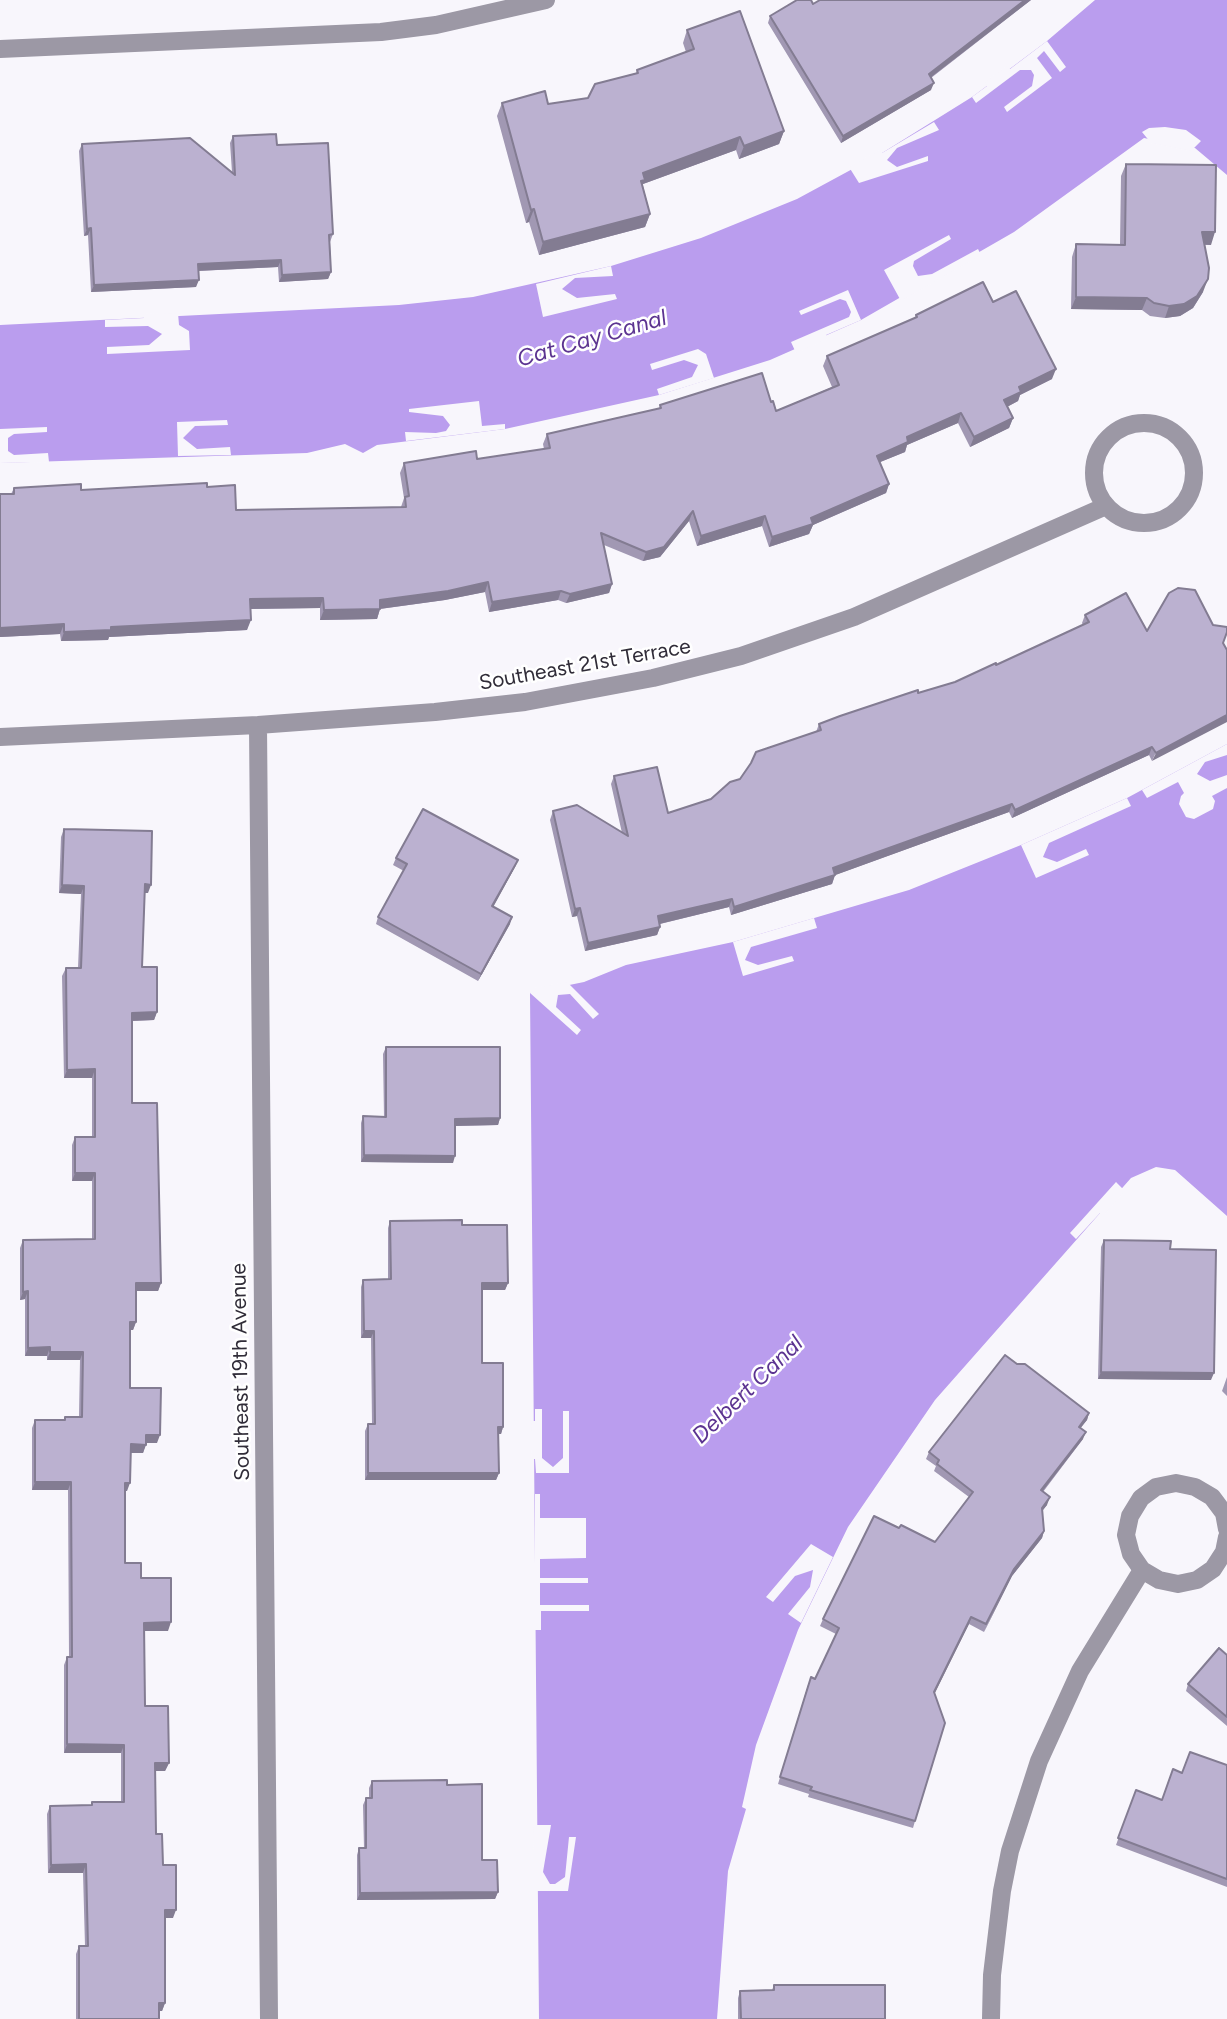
<!DOCTYPE html>
<style>
body{margin:0}
canvas{display:block;background:#f8f6fc}
</style>
<canvas width="1227" height="2019"></canvas>
<script>
const ctx = document.querySelector('canvas').getContext('2d');
ctx.lineJoin = 'round';
function paint(path, color) {
  ctx.fillStyle = color;
  ctx.fill(path, 'evenodd');
}
function toPath(rows) {
  const path = new Path2D();
  for (const r of rows) {
    if (r.length === 3) {
      path.moveTo(r[0] + r[2], r[1]);
      path.arc(r[0], r[1], r[2], 0, 2 * Math.PI);
      continue;
    }
    path.moveTo(r[0], r[1]);
    for (let i = 2; i < r.length; i += 2) path.lineTo(r[i], r[i + 1]);
  }
  return path;
}
function strokePath(path, color, width, dash) {
  ctx.strokeStyle = color;
  ctx.lineWidth = width;
  ctx.lineCap = dash ? 'butt' : 'round';
  ctx.setLineDash(dash || []);
  ctx.stroke(path);
}
function drawText(font, color, halo, rows, align = 'center') {
  ctx.font = font + ' Figtree,sans-serif';
  ctx.lineWidth = 5;
  ctx.setLineDash([]);
  ctx.textBaseline = 'middle';
  ctx.strokeStyle = halo;
  ctx.fillStyle = color;
  for (const [text, x, y, turn = 0] of rows) {
    ctx.save();
    ctx.translate(x, y);
    ctx.rotate((+turn || 0) * Math.PI / 180);
    ctx.textAlign = isNaN(turn) ? turn : align;
    if (halo) ctx.strokeText(text, 0, 0);
    ctx.fillText(text, 0, 0);
    ctx.restore();
  }
}
paint(toPath([
 [1095,0,1227,0,1227,175,1195,148,1144,138,1014,232,861,320,770,360,659,395,505,429,377,445,363,453,345,444,307,453,0,463,0,325,399,305,473,297,611,266,701,238,797,199,882,153,972,97,1047,41],
 [1227,744,1227,1216,1175,1170,1156,1167,1131,1178,935,1400,848,1527,798,1630,756,1745,742,1807,746,1809,728,1871,717,2019,539,2019,530,993,584,982,626,965,733,942,909,890,1021,845,1127,798]
]), '#ba9dee');
paint(toPath([
 [1047,41,1066,67,1060,72,1044,51,1037,58,1052,78,1007,112,1004,107,1032,86,1034,75,1031,70,1020,70,976,103,972,97,987,86,985,82,1007,66,1010,69],
 [934,122,939,130,897,148,887,160,897,167,928,156,928,161,859,183,849,167,880,150,882,153],
 [1165,127,1186,130,1201,141,1191,151,1151,143,1142,132,1149,128],
 [949,235,951,239,914,261,913,266,918,276,932,274,978,249,981,255,901,301,884,270],
 [611,266,613,276,575,278,562,289,577,298,615,294,617,299,543,317,536,284],
 [848,290,861,320,826,335,827,339,796,353,791,342,849,317,851,312,846,301,840,299,801,315,799,311],
 [178,313,179,325,189,331,190,350,107,354,107,347,149,345,162,334,148,326,105,327,105,320,144,318,144,314],
 [698,349,706,354,714,378,659,395,657,389,692,377,698,365,684,360,652,370,650,364],
 [479,401,482,426,505,424,505,429,406,441,405,432,436,433,446,431,450,425,443,416,409,412,409,409],
 [227,420,228,425,195,426,183,438,197,449,230,447,231,455,178,456,177,422],
 [47,427,47,432,14,434,8,438,8,451,14,455,48,453,49,462,0,463,0,429],
 [1227,744,1227,755,1205,762,1197,774,1210,781,1227,775,1227,788,1212,796,1215,801,1213,809,1194,819,1186,817,1179,804,1181,796,1184,793,1178,782,1147,798,1142,790],
 [1127,798,1131,806,1049,843,1043,857,1057,862,1086,849,1089,855,1036,878,1021,845],
 [814,918,817,928,751,947,745,960,758,965,792,956,794,961,743,976,733,942],
 [567,982,599,1014,593,1019,570,994,558,995,556,1007,581,1030,577,1035,530,993,535,988],
 [1116,1182,1125,1191,1103,1216,1100,1213,1076,1239,1070,1233],
 [535,1409,542,1409,542,1458,553,1467,563,1458,563,1411,569,1411,569,1473,536,1473,535,1459,532,1459,531,1421,535,1421],
 [535,1494,540,1494,540,1518,586,1518,586,1558,540,1559,540,1578,588,1578,588,1583,540,1583,540,1605,589,1605,589,1611,541,1611,541,1630,535,1630],
 [811,1544,833,1557,801,1623,788,1614,810,1587,813,1570,795,1576,773,1602,766,1597],
 [533,1825,551,1825,543,1872,550,1884,555,1884,565,1877,569,1837,576,1837,568,1891,537,1891,537,1852,534,1851]
]), '#f8f6fc');
strokePath(toPath([
 [0,49,381,32,436,25,546,0],
 [1144,473,50],
 [258,725,269,2019],
 [0,737,258,725,435,712,525,702,653,678,741,656,854,617,1106,506],
 [1227,1529,1224,1513,1212,1497,1195,1487,1176,1483,1156,1487,1141,1498,1130,1516,1126,1535,1131,1554,1142,1570,1159,1580,1178,1584,1197,1580,1213,1569,1224,1552,1227,1537],
 [991,2019,992,1975,1002,1891,1010,1851,1039,1761,1080,1671,1142,1570]
]), '#9c98a5', 18);
paint(toPath([
 [820,0,1031,0,931,78,931,90,841,143,768,23,770,16,813,4],
 [687,30,784,131,779,144,739,159,736,150,643,184,643,186,650,214,645,227,539,255,529,222,526,223,497,116,502,103,548,104,588,98,636,73,637,70,686,52,683,43],
 [233,136,277,145,333,234,330,242,331,272,328,279,279,282,278,267,198,271,196,287,91,292,88,235,84,236,79,151,82,144,232,172,230,143],
 [1126,164,1211,245,1205,245,1203,292,1193,308,1180,316,1165,318,1150,316,1142,310,1071,309,1072,257,1076,244,1120,245,1121,176],
 [993,302,1052,379,1020,395,1018,401,1007,407,1013,418,1009,428,970,447,958,423,907,445,905,452,880,462,889,484,886,493,813,525,809,534,769,547,762,526,697,546,689,521,660,557,643,561,604,545,612,584,609,593,566,603,558,600,489,612,485,592,445,600,380,609,377,619,320,620,320,608,250,609,247,630,109,637,108,640,61,641,60,634,0,637,0,494,11,494,14,488,81,490,207,487,236,510,401,507,404,498,400,473,404,463,477,459,544,449,543,444,547,434,659,409,660,405,771,402,776,411,832,387,823,366,827,356,915,318,916,315],
 [1085,615,1147,631,1213,625,1152,761,1149,755,1012,818,1009,812,835,875,832,884,731,915,729,907,660,924,660,927,657,935,585,951,577,916,572,917,550,820,553,811,622,833,611,784,614,776,668,813,711,799,740,779,816,732,819,724,955,682,996,665,1083,625,1082,623],
 [64,829,148,893,145,893,142,967,157,1012,154,1020,132,1021,132,1103,161,1283,158,1291,136,1291,136,1322,133,1330,130,1330,130,1388,157,1443,146,1443,143,1453,131,1453,127,1491,125,1491,125,1563,141,1578,168,1631,144,1631,145,1706,169,1763,165,1771,155,1771,156,1834,173,1918,165,1918,165,2003,162,2011,159,2011,159,2019,76,2019,76,1954,79,1946,85,1946,83,1873,48,1873,47,1814,50,1806,91,1805,92,1802,121,1802,121,1753,64,1753,64,1665,67,1657,69,1657,68,1490,32,1490,32,1428,35,1420,64,1420,65,1417,79,1417,80,1360,47,1360,47,1356,25,1356,25,1299,20,1300,20,1248,23,1240,92,1239,92,1181,72,1181,72,1145,75,1137,92,1137,92,1078,64,1078,62,976,66,968,78,968,81,894,59,893,61,837],
 [396,858,518,860,515,867,493,906,510,924,478,981,376,924,378,917,404,871,393,865],
 [386,1047,500,1118,498,1125,455,1126,453,1163,361,1162,361,1123,363,1116,384,1117,383,1054],
 [390,1221,462,1225,508,1283,505,1290,482,1290,482,1363,503,1427,501,1434,498,1434,499,1473,496,1480,365,1480,365,1431,368,1424,372,1424,371,1338,361,1338,361,1287,363,1280,388,1279,388,1228],
 [1104,1240,1170,1249,1211,1380,1098,1379,1101,1247],
 [1017,1364,1089,1413,1087,1420,1080,1428,1083,1439,1043,1492,1047,1505,1042,1511,1044,1531,1042,1538,1012,1576,984,1632,969,1624,934,1693,915,1821,913,1828,808,1797,809,1794,778,1784,808,1685,815,1679,836,1634,820,1626,823,1619,899,1528,935,1542,969,1497,934,1471,936,1466,926,1459,929,1452],
 [1227,1377,1227,1396,1222,1391],
 [1227,1655,1227,1726,1186,1691,1188,1684],
 [1227,1765,1227,1887,1116,1845,1136,1790,1162,1800,1182,1773],
 [372,1781,447,1785,498,1892,495,1899,357,1900,357,1855,359,1848,364,1848,363,1805,366,1798,369,1798,369,1788],
 [774,1985,885,2019,738,2019,738,1998,740,1991,772,1990]
]), '#a198b3');
paint(toPath([
 [1025,0,1031,0,926,81,929,74],
 [934,83,931,90,841,143,843,136],
 [784,131,779,144,739,159,744,146],
 [740,137,736,150,643,184,640,193,643,173],
 [534,209,529,222,526,223,531,210],
 [650,214,645,227,539,255,543,242],
 [91,228,88,235,84,236,87,229],
 [1202,232,1215,232,1211,245,1198,244],
 [281,260,278,267,195,271,198,264],
 [331,272,328,279,279,282,282,275],
 [1208,279,1203,292,1193,308,1180,316,1165,318,1169,306],
 [199,280,196,287,91,292,94,285],
 [1076,297,1147,298,1142,310,1071,309],
 [1056,369,1052,379,1020,395,1018,401,1001,410,1004,400,1019,387],
 [961,413,958,423,907,445,905,452,873,465,877,456,907,437],
 [1013,418,1009,428,970,447,974,437],
 [889,484,886,493,813,525,809,534,769,547,772,537,811,518],
 [693,511,689,521,660,557,643,561,646,552],
 [765,516,762,526,697,546,701,536],
 [488,582,485,592,445,600,379,609,380,609,377,619,320,620,324,610],
 [612,584,609,593,566,603,570,594],
 [561,591,558,600,489,612,492,602],
 [323,598,320,608,246,609,250,599],
 [251,620,247,630,109,637,108,640,61,641,64,632,111,627],
 [64,624,60,634,0,637,0,628],
 [1227,715,1227,722,1152,761,1156,753],
 [1152,747,1149,755,1012,818,1015,810],
 [1012,804,1009,812,830,877,833,868],
 [518,860,515,867,490,913,492,906],
 [835,875,832,884,731,915,734,907],
 [145,884,151,885,148,893,142,893],
 [62,885,84,886,81,894,59,893],
 [732,899,729,907,655,925,658,916],
 [580,908,577,916,572,917,575,909],
 [512,917,510,924,478,981,481,974],
 [660,927,657,935,585,951,588,943],
 [157,1012,154,1020,129,1021,132,1013],
 [95,1069,92,1078,64,1078,67,1070],
 [500,1118,498,1125,452,1126,455,1119],
 [364,1155,455,1156,453,1163,361,1162],
 [75,1173,95,1173,92,1181,72,1181],
 [136,1283,161,1283,158,1291,133,1291],
 [482,1283,508,1283,505,1290,479,1290],
 [28,1291,25,1299,20,1300,23,1292],
 [130,1322,136,1322,133,1330,127,1330],
 [364,1331,374,1331,371,1338,361,1338],
 [50,1347,47,1356,25,1356,28,1348],
 [50,1352,83,1352,80,1360,47,1360],
 [1101,1372,1214,1373,1211,1380,1098,1379],
 [1089,1413,1087,1420,1076,1434,1079,1427],
 [498,1427,503,1427,501,1434,496,1434],
 [1086,1432,1083,1439,1038,1497,1041,1490],
 [146,1435,160,1435,157,1443,143,1443],
 [131,1444,146,1445,143,1453,128,1453],
 [368,1473,499,1473,496,1480,365,1480],
 [35,1482,71,1482,68,1490,32,1490],
 [125,1483,130,1483,127,1491,122,1491],
 [1050,1497,1047,1505,1039,1515,1042,1508],
 [1044,1531,1042,1538,1012,1576,984,1632,1014,1569],
 [971,1617,969,1624,932,1699,934,1692],
 [171,1622,168,1631,141,1631,144,1623],
 [67,1744,124,1745,121,1753,64,1753],
 [155,1763,169,1763,165,1771,152,1771],
 [86,1864,83,1873,48,1873,51,1865],
 [498,1892,495,1899,357,1900,360,1893],
 [165,1910,176,1910,173,1918,162,1918],
 [159,2003,165,2003,162,2011,156,2011]
]), '#837c92');
const building = toPath([
 [797,0,811,0,813,4,820,0,1025,0,929,74,934,83,843,136,770,16,797,0],
 [740,11,784,131,744,146,740,137,643,173,645,180,641,181,650,214,543,242,534,209,531,210,502,103,545,91,548,104,588,98,595,84,638,73,637,70,694,49,687,30,740,11],
 [276,134,277,145,328,143,333,234,329,235,331,272,282,275,281,260,198,264,199,280,94,285,91,228,87,229,82,144,190,138,235,175,233,136,276,134],
 [1126,164,1216,165,1215,232,1202,232,1209,268,1208,279,1197,296,1184,304,1169,306,1154,303,1147,298,1076,297,1076,244,1125,245,1126,164],
 [983,282,993,302,1016,291,1056,369,1019,387,1021,392,1004,400,1013,418,974,437,961,413,907,437,908,442,877,456,889,484,811,518,813,524,772,537,765,516,701,536,693,511,664,547,646,552,601,533,612,584,570,594,561,591,492,602,488,582,448,591,380,600,380,609,324,610,323,598,250,599,251,620,111,627,111,630,64,632,64,624,0,628,0,494,14,494,14,488,81,484,81,490,207,483,207,487,235,485,236,510,406,507,405,497,409,496,404,463,476,451,477,459,550,448,547,434,661,408,660,405,762,373,771,402,773,401,776,411,839,385,827,356,917,317,916,315,983,282],
 [1178,588,1195,590,1213,625,1227,627,1227,632,1223,643,1227,650,1227,715,1156,753,1152,747,1015,810,1012,804,833,868,835,875,734,907,732,899,658,916,660,927,588,943,580,908,575,909,553,811,577,805,628,836,614,776,657,767,668,813,711,799,730,782,740,779,751,763,756,752,821,730,819,724,840,716,918,690,918,693,955,682,996,663,996,665,1089,622,1085,615,1126,593,1147,631,1169,593,1178,588],
 [423,809,518,860,492,906,512,917,481,974,378,917,407,864,396,858,423,809],
 [64,829,152,831,151,885,145,884,142,967,157,967,157,1012,132,1013,132,1103,157,1103,161,1283,136,1283,136,1322,130,1322,130,1388,161,1388,160,1435,146,1435,146,1445,131,1444,130,1483,125,1483,125,1563,141,1563,141,1578,171,1578,171,1622,144,1623,145,1706,168,1706,169,1763,155,1763,156,1834,162,1834,163,1865,176,1865,176,1910,165,1910,165,2003,159,2003,159,2019,79,2019,79,1946,88,1946,86,1864,51,1865,50,1806,92,1805,92,1802,124,1802,124,1745,67,1744,67,1657,72,1657,71,1482,35,1482,35,1420,65,1420,65,1417,82,1417,83,1352,50,1352,50,1347,28,1348,28,1291,23,1292,23,1240,95,1239,95,1173,75,1173,75,1137,95,1137,95,1069,67,1070,66,968,81,968,84,886,62,885,64,829],
 [386,1047,500,1047,500,1118,455,1119,455,1156,364,1155,363,1116,386,1117,386,1047],
 [462,1220,462,1225,507,1225,508,1283,482,1283,482,1363,503,1363,503,1427,498,1427,499,1473,368,1473,368,1424,375,1424,374,1331,364,1331,363,1280,391,1279,390,1221,462,1220],
 [1104,1240,1171,1241,1170,1249,1216,1250,1214,1373,1101,1372,1104,1240],
 [1005,1355,1017,1364,1025,1364,1089,1413,1079,1427,1086,1432,1041,1490,1050,1497,1042,1508,1044,1531,1014,1569,986,1624,971,1617,934,1692,945,1723,915,1821,810,1790,812,1787,780,1777,811,1677,815,1679,839,1628,823,1619,874,1516,899,1528,901,1525,935,1542,973,1492,937,1464,939,1460,929,1452,1005,1355],
 [1219,1648,1227,1655,1227,1717,1188,1684,1219,1648],
 [1190,1752,1227,1765,1227,1879,1118,1838,1136,1790,1162,1800,1173,1769,1182,1773,1190,1752],
 [447,1780,447,1785,482,1784,482,1860,497,1860,498,1892,360,1893,359,1848,366,1848,366,1798,372,1798,372,1781,447,1780],
 [774,1985,885,1985,885,2019,741,2019,740,1991,774,1990,774,1985]
]);
paint(building, '#bbb1d0');
strokePath(building, '#837c92', 2);
drawText('21px', '#302c38', '#fff', [
 ["Southeast 21st Terrace",585,665,-10],
 ["Southeast 19th Avenue",241,1372,-91]
]);
drawText('italic 23px', '#5c3491', '#fff', [
 ["Cat Cay Canal",592,339,-16],
 ["Delbert Canal",748,1390,-44]
]);
</script>
